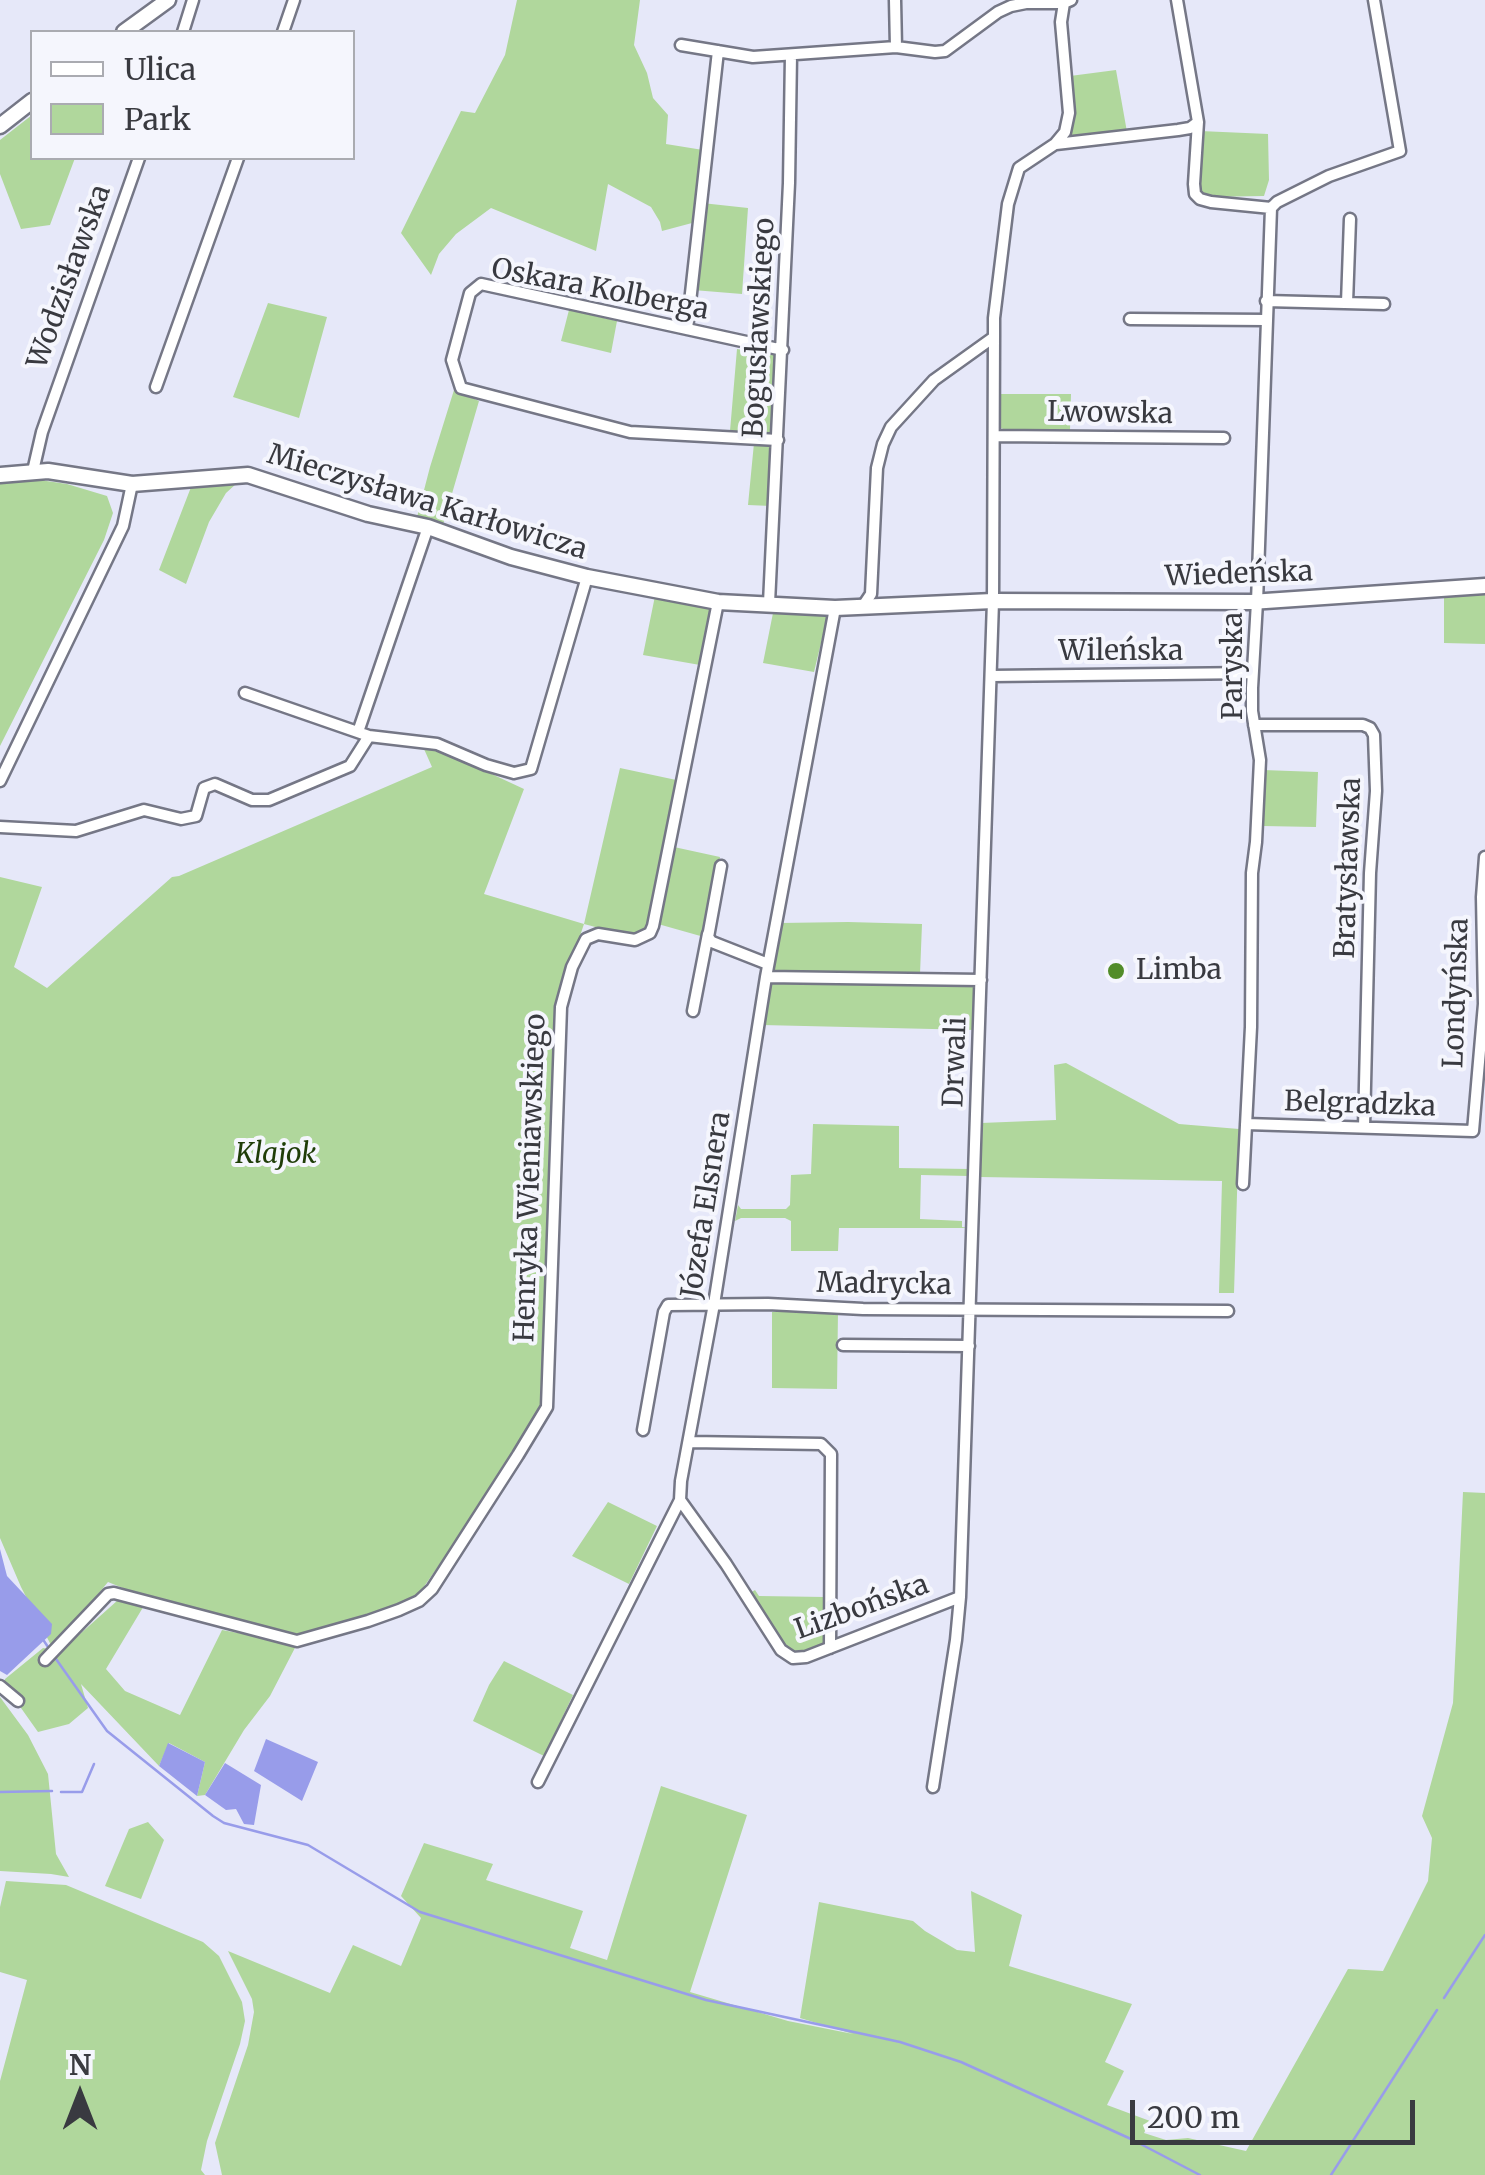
<!DOCTYPE html>
<meta charset="utf-8">
<style>
body{margin:0}
#map{position:relative;width:1485px;height:2175px;overflow:hidden;background:#e6e8f9;font-family:Merriweather,serif}
canvas{display:block}
.legend{position:absolute;left:30px;top:30px;width:325px;height:130px;box-sizing:border-box;background:#f5f6fd;border:2px solid #aaabb1;margin:0;padding:12px 18px;list-style:none;font-size:30px;color:#393a40}
.legend li{display:flex;align-items:center;gap:20px;height:50px}
.legend b{width:50px;border:2px solid #aaabb1}
.north{position:absolute;left:30px;top:2045px;width:100px;height:100px;-webkit-text-stroke:8px #f5f6fd;paint-order:stroke;rotate:0deg;font-size:28px;font-weight:700;line-height:40px;text-align:center;color:#393a40}
.north::after{content:'';display:block;margin:auto;width:35px;height:45px;background:#393a40;clip-path:polygon(50% 0,100% 100%,50% 72%,0 100%)}
.scale{position:absolute;left:1130px;top:2100px;width:285px;height:45px;box-sizing:border-box;border:5px solid #393a40;border-top:0;padding-left:12px;font-size:30px;line-height:35px;white-space:nowrap;color:#393a40;-webkit-text-stroke:8px #f5f6fd;paint-order:stroke}
</style>
<div id="map">
<canvas width="1485" height="2175"></canvas>
<ul class="legend">
<li><b style="height:12px;background:#fff"></b>Ulica</li>
<li><b style="height:28px;background:#b0d79c"></b>Park</li>
</ul>
<div class="north">N</div>
<div class="scale">200 m</div>
</div>
<script>
const ctx = document.querySelector('canvas').getContext('2d');
ctx.lineJoin = 'round';
function paint(path, color) {
  ctx.fillStyle = color;
  ctx.fill(path, 'evenodd');
}
function toPath(rows) {
  const path = new Path2D();
  for (const r of rows) {
    path.moveTo(r[0], r[1]);
    for (let i = 2; i < r.length; i += 2) path.lineTo(r[i], r[i + 1]);
  }
  return path;
}
function strokePath(path, color, width, dash) {
  ctx.strokeStyle = color;
  ctx.lineWidth = width;
  ctx.lineCap = dash ? 'butt' : 'round';
  ctx.setLineDash(dash || []);
  ctx.stroke(path);
}
function drawText(font, color, halo, rows, align = 'center') {
  ctx.font = font + ' Merriweather,serif';
  ctx.lineWidth = 8;
  ctx.setLineDash([]);
  ctx.textBaseline = 'middle';
  ctx.strokeStyle = halo;
  ctx.fillStyle = color;
  for (const [text, x, y, turn = 0] of rows) {
    ctx.save();
    ctx.translate(x, y);
    ctx.rotate((+turn || 0) * Math.PI / 180);
    ctx.textAlign = isNaN(turn) ? turn : align;
    if (halo) ctx.strokeText(text, 0, 0);
    ctx.fillText(text, 0, 0);
    ctx.restore();
  }
}
paint(toPath([
 [517,0,640,0,634,45,647,73,653,98,668,115,666,144,703,150,692,223,662,231,660,222,651,207,608,184,596,251,491,208,456,234,439,254,431,275,401,233,461,111,475,113,505,55],
 [1116,70,1127,132,1068,138,1075,118,1070,76],
 [32,115,32,158,75,158,50,225,21,229,0,174,0,140],
 [1200,131,1268,134,1269,180,1264,196,1207,197,1202,193,1197,185],
 [702,203,748,208,742,294,693,290],
 [268,303,327,317,299,418,233,397],
 [569,310,617,321,611,353,561,341],
 [737,349,779,356,774,435,730,431],
 [454,390,479,401,442,528,416,521,430,467],
 [999,394,1071,394,1070,430,1011,431,1000,428],
 [754,443,773,444,771,506,748,505],
 [26,478,67,484,107,496,113,513,104,540,0,746,0,481],
 [193,482,236,484,226,493,209,522,186,584,159,570],
 [1485,593,1485,644,1444,643,1444,595],
 [655,596,714,606,700,665,643,655],
 [774,608,829,610,814,672,763,663],
 [424,749,440,750,524,789,484,894,584,924,620,768,681,781,649,924,644,932,637,938,584,924,556,1007,541,1410,476,1512,414,1601,295,1637,150,1599,108,1582,53,1649,21,1587,0,1538,0,877,42,887,14,967,47,988,172,877,179,876,432,767],
 [1263,770,1318,772,1316,827,1263,826],
 [674,847,720,857,704,937,658,924],
 [848,922,922,924,920,974,771,971,780,923],
 [771,981,977,984,975,1030,762,1025],
 [1066,1063,1179,1124,1239,1129,1234,1293,1219,1293,1222,1181,980,1177,981,1123,1056,1120,1054,1065],
 [813,1124,899,1126,899,1168,970,1169,969,1176,921,1175,920,1219,962,1221,962,1227,971,1228,839,1228,838,1251,791,1251,791,1221,785,1218,741,1218,735,1221,738,1205,741,1209,786,1209,790,1205,791,1175,811,1174],
 [838,1311,837,1389,772,1388,772,1312],
 [1463,1492,1485,1493,1485,2175,222,2175,215,2143,248,2045,254,2012,252,1999,228,1951,330,1993,353,1945,401,1966,421,1918,401,1896,424,1843,493,1864,486,1880,583,1911,570,1948,607,1960,661,1786,747,1815,690,1992,788,2021,853,2034,800,2018,819,1902,913,1921,925,1931,957,1950,975,1952,971,1891,1022,1915,1009,1966,1132,2004,1105,2062,1124,2071,1107,2105,1150,2121,1144,2133,1166,2140,1188,2138,1246,2151,1348,1969,1383,1971,1428,1881,1432,1838,1422,1816,1453,1703],
 [608,1502,657,1526,629,1584,572,1556],
 [755,1590,759,1596,825,1597,824,1646,795,1655,784,1649,750,1593],
 [118,1600,145,1604,106,1669,125,1691,180,1715,222,1630,297,1644,270,1696,244,1730,205,1795,197,1796,205,1762,169,1743,159,1766,81,1684,88,1708,69,1724,38,1732,4,1684,5,1679,43,1648,61,1651],
 [504,1661,573,1695,544,1756,473,1721,489,1685],
 [0,1697,28,1735,48,1774,56,1854,69,1877,51,1874,0,1871],
 [148,1822,164,1840,141,1899,105,1886,129,1829],
 [6,1881,66,1885,203,1942,219,1956,242,2002,245,2021,240,2044,207,2141,201,2170,205,2175,0,2175,0,2081,27,1980,0,1972,0,1907]
]), '#b0d79c');
paint(toPath([
 [0,1549,7,1576,52,1624,51,1634,7,1675,0,1671],
 [266,1739,318,1762,302,1801,254,1771],
 [168,1743,205,1762,197,1796,159,1766],
 [225,1763,261,1785,254,1825,244,1824,236,1809,226,1810,205,1795]
]), '#989cea');
strokePath(toPath([
 [44,1641,48,1647],
 [56,1659,107,1731,213,1816,224,1823,308,1845,420,1912,706,2000,900,2042,961,2062,1131,2139,1200,2175],
 [0,1792,52,1791],
 [61,1792,82,1792,94,1764],
 [1444,1998,1485,1935],
 [1331,2175,1437,2010]
]), '#989cea', 2.5);
const street = toPath([
 [895,0,896,47],
 [183,32,193,0],
 [283,32,294,0],
 [681,45,753,57,896,47,935,52,945,51,998,12,1011,6,1026,3,1064,3,1071,0],
 [1198,122,1194,184,1195,194,1200,199,1211,202,1271,208],
 [1056,144,1178,130,1190,128,1198,122,1177,0],
 [1271,208,1277,202,1329,176,1400,151,1374,0],
 [1266,301,1384,304],
 [1347,303,1350,219],
 [1130,319,1266,320],
 [687,329,718,51],
 [156,387,238,158],
 [995,436,1224,438],
 [778,440,630,432,461,388,452,360,470,293,481,284,783,350],
 [33,471,42,432,139,158],
 [769,603,789,183,791,55],
 [863,606,871,594,877,468,883,444,891,427,934,380,994,337,994,318,1008,204,1019,168,1055,144,1065,132,1069,113,1061,22,1064,3],
 [991,676,1252,673],
 [245,693,369,736,437,744,486,765,514,773,531,769,587,577],
 [1254,725,1363,725,1370,728,1374,735,1376,791,1370,873,1364,1127],
 [358,732,428,527],
 [0,781,123,526,132,484],
 [0,827,76,831,144,810,181,819,196,816,204,788,215,784,252,800,269,800,350,766,369,736],
 [721,866,708,937,712,942,768,964],
 [766,977,981,980],
 [693,1011,708,934],
 [1246,1124,1473,1131,1484,1004,1482,897,1485,857],
 [1243,1184,1251,1027,1252,873,1256,842,1260,760,1252,711,1252,688,1257,602,1271,208],
 [843,1345,969,1346],
 [643,1430,664,1312,668,1305,768,1304,863,1309,1228,1311],
 [690,1442,821,1444,831,1454,830,1648],
 [680,1500,726,1564,781,1650,793,1658,806,1657,960,1597],
 [45,1660,108,1594,114,1593,297,1641,368,1621,399,1610,419,1601,432,1589,518,1455,547,1407,561,1007,572,967,586,939,598,934,635,940,650,933,653,926,718,602],
 [0,1686,18,1701],
 [538,1782,680,1500,681,1481,714,1304,766,977,835,608],
 [933,1787,956,1640,960,1597,993,601,994,337]
]);
const secondary = toPath([
 [124,32,168,0],
 [0,126,32,101],
 [0,475,48,471,132,484,248,475,368,514,428,527,511,557,587,577,718,602,835,608,993,601,1251,602,1485,586]
]);
strokePath(street, '#757786', 15);
strokePath(secondary, '#757786', 19);
strokePath(street, '#fff', 10);
strokePath(secondary, '#fff', 14);
for (const [x, y, r, color] of [
 [1116,971,10,"#528c29"]
]) {
  const dot = new Path2D();
  dot.arc(x, y, r, 0, 2 * Math.PI);
  ctx.fillStyle = color;
  ctx.fill(dot);
  strokePath(dot, '#f5f6fd', 4);
}
drawText('28px', '#393a40', '#f5f6fd', [
 ["Wodzisławska",70,277,-70],
 ["Oskara Kolberga",600,290,11],
 ["Bogusławskiego",760,328,-87],
 ["Lwowska",1110,414,1],
 ["Mieczysława Karłowicza",427,503,17],
 ["Wiedeńska",1239,575,-2],
 ["Wileńska",1121,652],
 ["Paryska",1234,666,-90],
 ["Bratysławska",1349,868,-88],
 ["Londyńska",1457,993,-88],
 ["Drwali",956,1062,-88],
 ["Belgradzka",1360,1105,2],
 ["Henryka Wieniawskiego",531,1178,-88],
 ["Józefa Elsnera",707,1205,-81],
 ["Madrycka",884,1285,1],
 ["Lizbońska",862,1608,-20]
]);
drawText('28px', '#393a40', '#f5f6fd', [
 ["Limba",1136,971]
], 'left');
drawText('italic 28px', '#1f3d08', '#f5f6fd', [
 ["Klajok",276,1155]
]);
</script>
